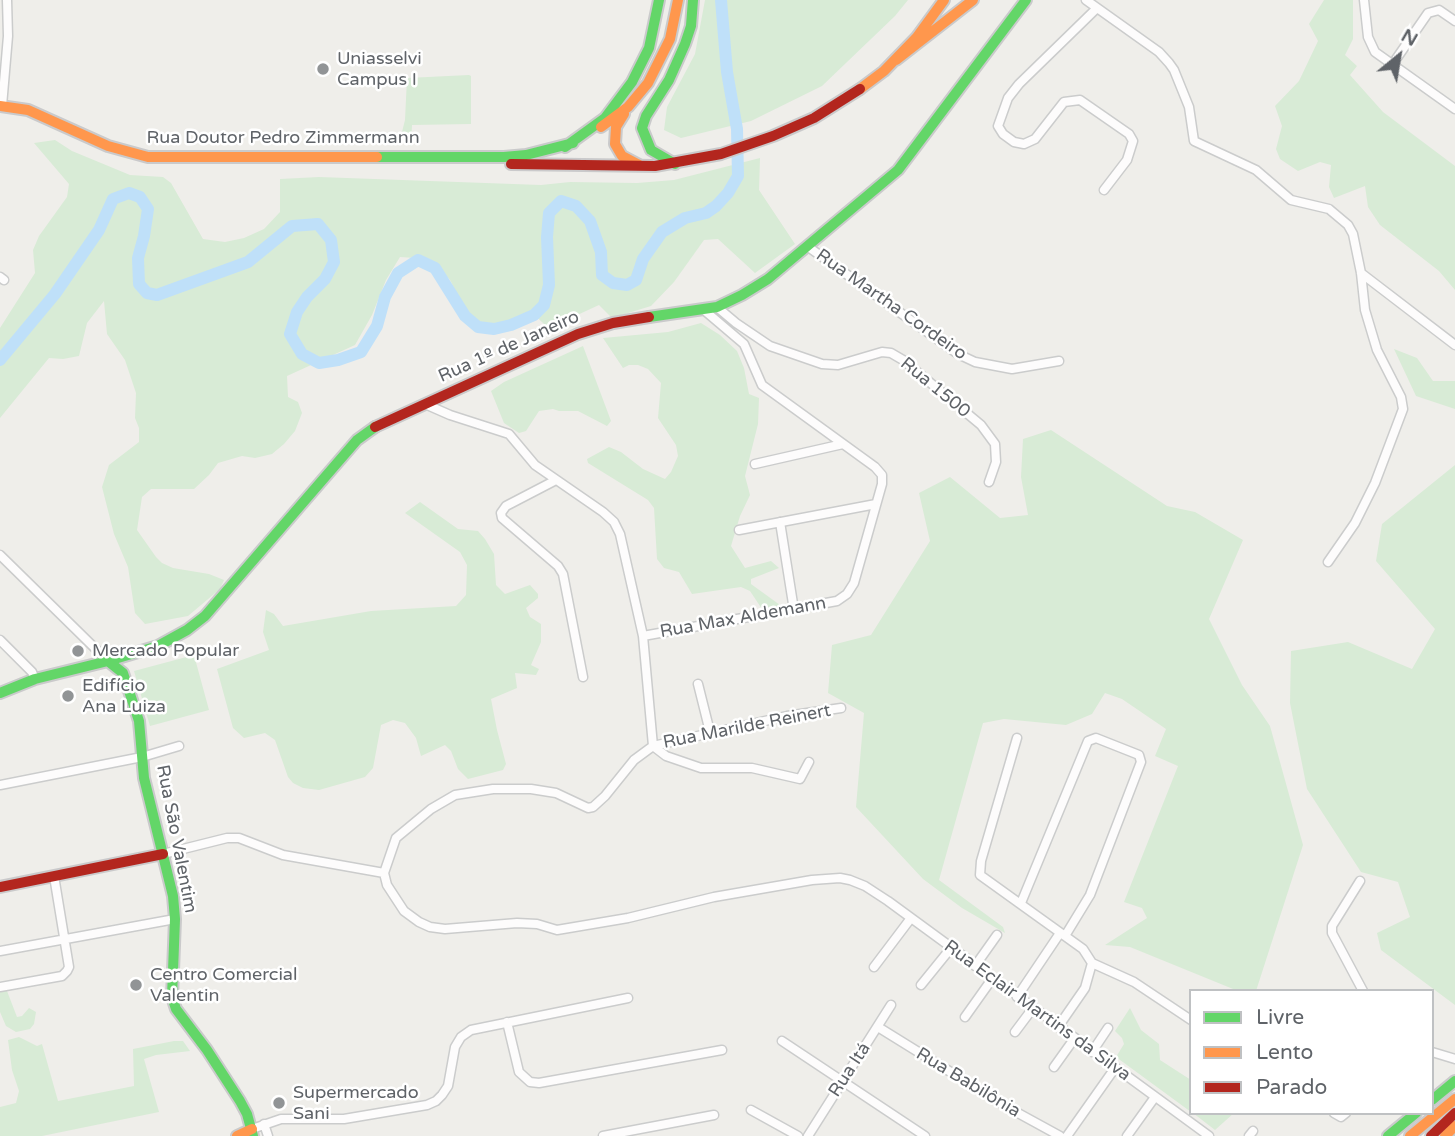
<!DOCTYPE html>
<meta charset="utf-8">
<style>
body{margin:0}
#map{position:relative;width:1455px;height:1136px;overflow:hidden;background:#efeeea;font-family:"Varela Round",sans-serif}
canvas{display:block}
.legend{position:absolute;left:1189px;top:989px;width:245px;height:126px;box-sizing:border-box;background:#fff;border:2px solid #bfc1c3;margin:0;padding:9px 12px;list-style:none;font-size:21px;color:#5f6368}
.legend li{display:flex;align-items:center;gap:14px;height:35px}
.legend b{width:35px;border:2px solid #bfc1c3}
.north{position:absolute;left:1364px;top:21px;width:70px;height:70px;-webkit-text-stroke:5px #fff;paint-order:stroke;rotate:30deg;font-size:19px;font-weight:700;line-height:28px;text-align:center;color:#5f6368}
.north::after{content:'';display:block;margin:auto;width:24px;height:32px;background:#5f6368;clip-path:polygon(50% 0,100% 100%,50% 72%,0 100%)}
</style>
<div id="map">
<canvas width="1455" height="1136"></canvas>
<ul class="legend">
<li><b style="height:9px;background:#63d668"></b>Livre</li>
<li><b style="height:9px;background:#ff974d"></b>Lento</li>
<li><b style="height:9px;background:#b3261e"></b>Parado</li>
</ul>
<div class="north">N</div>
</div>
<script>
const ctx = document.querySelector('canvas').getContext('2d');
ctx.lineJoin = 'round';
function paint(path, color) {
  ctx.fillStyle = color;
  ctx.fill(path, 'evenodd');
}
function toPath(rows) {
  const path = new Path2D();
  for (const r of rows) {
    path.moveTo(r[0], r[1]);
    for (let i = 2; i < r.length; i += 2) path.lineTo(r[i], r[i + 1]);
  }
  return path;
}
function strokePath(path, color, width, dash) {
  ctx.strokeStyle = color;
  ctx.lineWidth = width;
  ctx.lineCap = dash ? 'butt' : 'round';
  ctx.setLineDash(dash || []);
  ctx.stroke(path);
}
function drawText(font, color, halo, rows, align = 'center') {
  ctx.font = font + ' "Varela Round",sans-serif';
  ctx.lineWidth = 5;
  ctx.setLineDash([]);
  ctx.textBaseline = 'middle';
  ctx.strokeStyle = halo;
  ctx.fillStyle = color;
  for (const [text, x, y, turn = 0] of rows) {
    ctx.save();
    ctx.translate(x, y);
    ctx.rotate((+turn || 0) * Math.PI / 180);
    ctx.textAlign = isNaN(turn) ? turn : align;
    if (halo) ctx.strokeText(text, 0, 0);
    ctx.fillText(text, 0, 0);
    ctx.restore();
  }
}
paint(toPath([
 [705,0,908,0,895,16,822,86,751,121,681,138,664,130,667,107,695,54],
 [1324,0,1353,0,1353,39,1345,55,1357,66,1350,75,1383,112,1455,166,1455,290,1439,271,1380,225,1368,207,1365,186,1334,198,1329,187,1331,165,1320,162,1298,171,1280,159,1276,149,1282,126,1275,106,1299,81,1318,41,1309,24],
 [469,75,471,76,471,124,412,125,411,146,400,140,405,120,407,78],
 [55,140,72,151,130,175,163,177,171,183,203,239,225,242,244,238,264,229,280,212,280,179,319,177,541,185,570,182,637,183,674,180,760,158,759,190,795,244,755,273,718,239,704,240,674,282,651,306,612,318,599,305,560,323,555,334,530,311,525,315,501,326,488,325,476,320,465,310,450,280,430,259,400,257,386,280,372,315,355,345,287,376,288,397,298,402,302,413,295,431,284,444,272,454,255,458,242,456,218,463,209,475,194,489,151,489,142,497,137,530,156,557,162,563,173,568,209,574,224,580,220,589,188,616,145,624,135,613,128,567,114,534,102,487,109,465,139,442,139,428,135,418,136,393,125,360,107,334,104,301,87,323,79,356,63,359,49,358,0,418,0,328,35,273,33,250,39,236,67,197,69,184,34,143],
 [701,323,720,335,737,351,744,368,749,394,759,398,758,424,745,476,750,495,740,516,731,546,745,568,771,561,779,568,751,579,751,584,780,605,774,611,762,609,750,591,741,587,692,594,679,572,664,568,657,559,654,508,648,500,588,463,587,459,609,447,621,452,643,469,665,479,671,472,678,456,676,445,658,418,661,383,648,369,638,365,629,365,623,368,603,338,668,332],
 [583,346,611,421,607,426,578,411,559,411,553,409,539,411,526,431,519,433,504,423,491,391,504,382],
 [1394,349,1417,358,1433,381,1455,381,1455,409,1416,396],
 [1051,430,1167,506,1195,512,1243,540,1209,619,1242,685,1270,726,1303,845,1256,991,1238,991,1130,947,1105,945,1147,918,1142,908,1124,902,1178,766,1155,756,1166,729,1122,699,1105,693,1092,714,1066,725,1004,719,983,723,939,880,1003,927,1005,933,962,908,923,879,856,807,864,713,828,693,832,645,871,635,930,541,919,493,950,477,1000,518,1028,515,1021,477,1023,439],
 [1455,465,1455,1005,1381,950,1377,933,1410,917,1398,882,1361,872,1307,789,1290,703,1291,651,1348,642,1412,669,1435,629,1376,561,1382,524],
 [420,502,458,529,478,531,485,539,494,554,496,585,505,594,530,585,538,594,538,598,526,608,530,617,541,624,541,642,531,665,539,669,536,675,515,673,517,688,491,699,497,730,506,764,503,770,468,779,458,769,451,751,445,745,421,756,416,738,405,723,393,720,381,725,373,768,365,777,319,790,303,788,293,783,288,777,275,740,265,733,244,738,233,728,217,669,269,650,263,632,266,610,274,614,283,626,371,611,456,606,466,595,467,565,460,552,405,513],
 [194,655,209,710,150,726,134,671],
 [0,991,7,991,17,1017,22,1016,29,1008,36,1012,34,1024,30,1029,16,1032,6,1026,0,1012],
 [1130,1008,1141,1030,1159,1044,1160,1060,1191,1080,1191,1112,1116,1057,1124,1044,1122,1038,1115,1031],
 [19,1037,37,1046,42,1044,58,1101,134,1086,133,1049,174,1041,183,1041,190,1051,156,1055,144,1059,159,1112,42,1136,0,1136,0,1107,16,1103,19,1091,12,1070,8,1040],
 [1193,1113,1234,1113,1215,1130]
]), '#d8ebd6');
strokePath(toPath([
 [0,360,55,294,99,230,113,199,129,193,140,197,148,209,144,236,138,258,139,284,147,293,157,295,248,262,292,226,318,224,331,240,334,262,325,279,307,297,297,312,290,334,302,354,319,363,338,360,361,352,377,326,385,297,398,273,418,260,435,268,465,316,478,327,494,329,511,325,534,315,544,305,549,285,547,237,549,213,561,201,576,206,590,221,601,252,602,275,613,283,627,285,636,280,643,259,662,232,685,218,706,213,716,206,728,193,738,176,737,129,727,72,721,0]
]), '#bfe0f9', 12);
const street = toPath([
 [1086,0,1159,52,1169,63,1174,70,1189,107,1194,141,1256,170,1291,200,1329,209,1348,225,1353,234,1361,273,1365,310,1377,350,1401,397,1403,409,1375,483,1355,523,1328,562],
 [1364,0,1368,37,1375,52,1455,109],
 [1097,8,1019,84,1008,98,998,126,1003,134,1014,142,1024,144,1035,139,1064,102,1080,100,1129,134,1133,141,1127,160,1104,190],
 [1392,65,1428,13,1439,10,1455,21],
 [2,106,8,36,7,0],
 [807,246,958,354,975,362,1012,369,1059,361],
 [1361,273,1455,345],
 [0,277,4,280],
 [717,307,736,323,770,346,822,364,838,365,882,352,891,353,903,360,981,425,995,444,996,462,989,482],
 [425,404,450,415,509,434,535,465,603,512,614,522,620,534,643,636,653,746],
 [755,464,843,444],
 [556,480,506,506,501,513,502,518,558,566,563,574,583,677],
 [780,522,794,610],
 [739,530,876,504],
 [0,555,108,661],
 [643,636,837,601,847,594,854,583,882,484,882,475,875,467,762,385,744,344,704,310],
 [0,640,32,672,35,679],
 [698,684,710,732],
 [1017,738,981,861,980,875,1083,949,1092,963],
 [653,746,666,756,701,768,752,768,800,779,809,762],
 [0,785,142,757,179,746],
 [163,854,227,838,239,838,283,855,384,873,387,885,404,911,419,922,430,927,445,929,517,923,537,924,557,930,628,918,714,897,812,880,840,878,850,880,865,886,888,901,1209,1136],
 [384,873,396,838,431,809,455,795,493,789,531,789,556,793,588,808,593,807,605,796,634,760,653,746,787,716,841,708],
 [1360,881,1332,926,1332,933,1363,991],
 [1021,903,1088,741,1096,738,1139,755,1141,762,1090,895,1065,936],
 [0,951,175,919],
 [1092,963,1134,982,1191,1020],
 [975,966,997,935],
 [874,967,911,918],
 [921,985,951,948],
 [0,987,62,976,67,971,69,967,54,876],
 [1017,997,1060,933],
 [965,1017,992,979],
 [507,1022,519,1072,530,1082,539,1083,722,1050],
 [878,1027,1007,1107,1060,1136],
 [1058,1027,1085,988,1092,963],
 [1015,1032,1033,1008],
 [782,1041,925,1136],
 [1092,1052,1108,1028],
 [1432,1052,1455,1059],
 [1054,1067,1074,1039],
 [751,1110,798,1136],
 [1334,1113,1341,1117,1346,1113],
 [264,1124,268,1136],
 [252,1129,281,1119,344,1119,427,1105,436,1101,442,1095,448,1086,455,1047,461,1037,471,1030,628,998],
 [603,1136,714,1115],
 [808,1136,891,1005],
 [1067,1136,1115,1068],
 [1127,1136,1155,1097],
 [1249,1136,1253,1131]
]);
const fast = toPath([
 [565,147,605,118,632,82,649,48,659,0],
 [377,157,504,157,526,155,573,143],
 [675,164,651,150,642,128,646,116,669,80,685,44,691,26,693,0],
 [649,317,717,307,742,295,768,279,898,170,1026,0],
 [108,661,158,646,187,630,205,616,357,440,375,427],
 [0,693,35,679,108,661,123,673,139,721,144,778,173,896,175,919,172,997,176,1009,207,1050,240,1101,247,1114,253,1136],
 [1432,1100,1455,1081],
 [1388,1136,1416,1113]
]);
const slow = toPath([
 [896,60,973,0],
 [860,89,884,71,917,37,944,0],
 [0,106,28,110,108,146,148,157,377,157],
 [624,114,616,127,615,144,622,156,639,165],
 [601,127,628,107,648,83,670,39,678,0],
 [237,1136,252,1129],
 [1410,1136,1455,1099],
 [1445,1136,1455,1126]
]);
const jam = toPath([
 [511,164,655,166,721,154,773,136,814,118,860,89],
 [375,427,578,334,613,323,649,317],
 [0,887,163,854],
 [1431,1136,1455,1113]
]);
strokePath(street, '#cbcccc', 11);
strokePath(fast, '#cacacb', 14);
strokePath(slow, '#cacacb', 14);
strokePath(jam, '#cacacb', 14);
strokePath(street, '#fdfcfc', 8);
strokePath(fast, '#63d668', 10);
strokePath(slow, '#ff974d', 10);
strokePath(jam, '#b3261e', 10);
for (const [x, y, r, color] of [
 [323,69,7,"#919496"],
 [78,651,7,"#919496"],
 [68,696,7,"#919496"],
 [136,985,7,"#919496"],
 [279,1103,7,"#919496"]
]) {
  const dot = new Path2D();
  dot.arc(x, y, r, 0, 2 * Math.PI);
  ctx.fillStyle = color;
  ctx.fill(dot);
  strokePath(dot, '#fff', 2.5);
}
drawText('18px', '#5f6368', '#fff', [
 ["Uniasselvi",337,59],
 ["Campus I",337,80],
 ["Mercado Popular",92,651],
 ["Edifício",82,686],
 ["Ana Luiza",82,707],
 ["Centro Comercial",150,975],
 ["Valentin",150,996],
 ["Supermercado",293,1093],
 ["Sani",293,1114]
], 'left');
drawText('18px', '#5f6368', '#fff', [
 ["Rua Doutor Pedro Zimmermann",283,138],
 ["Rua Martha Cordeiro",891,305,35],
 ["Rua 1º de Janeiro",509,347,-24],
 ["Rua 1500",935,388,39],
 ["Rua Max Aldemann",743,618,-10],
 ["Rua Marilde Reinert",747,727,-11],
 ["Rua São Valentim",176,839,79],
 ["Rua Eclair Martins da Silva",1037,1011,36],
 ["Rua Itá",850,1070,-57],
 ["Rua Babilônia",968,1083,31]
]);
</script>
